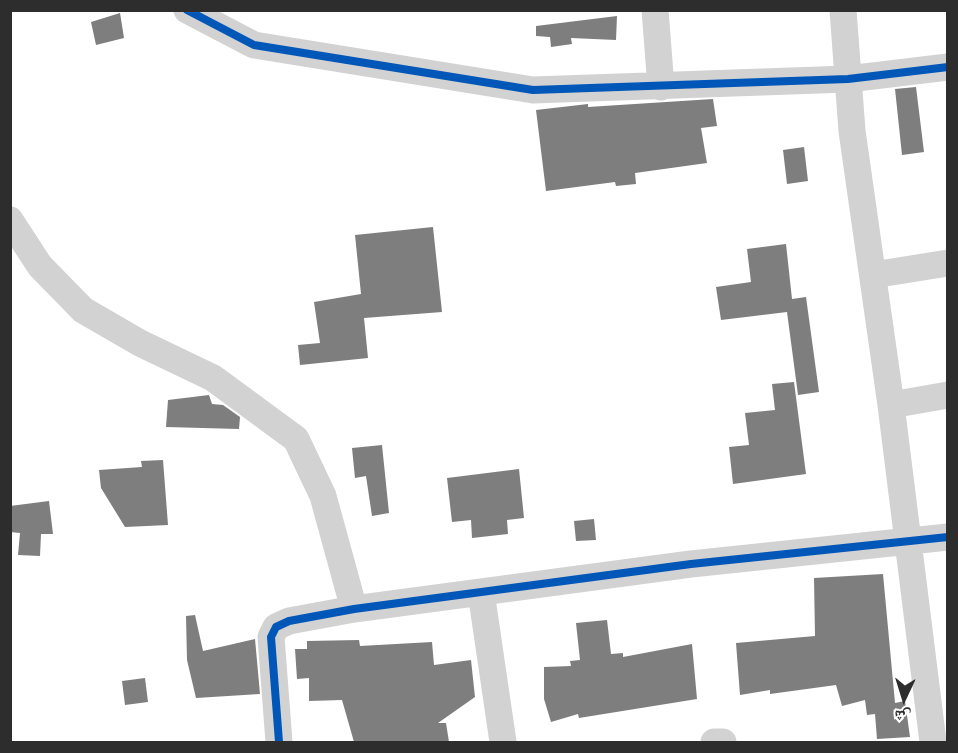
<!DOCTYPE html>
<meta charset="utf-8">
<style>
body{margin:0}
#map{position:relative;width:958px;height:753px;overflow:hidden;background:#fff;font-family:Quicksand,"Noto Naskh Arabic",sans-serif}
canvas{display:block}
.frame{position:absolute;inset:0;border:12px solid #2d2d2d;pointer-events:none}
.north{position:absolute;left:874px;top:669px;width:60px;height:60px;-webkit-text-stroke:4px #fff;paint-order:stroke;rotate:184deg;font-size:16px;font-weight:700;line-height:24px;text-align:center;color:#2d2d2d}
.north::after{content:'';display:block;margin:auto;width:21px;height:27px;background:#2d2d2d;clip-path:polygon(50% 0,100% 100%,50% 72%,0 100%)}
</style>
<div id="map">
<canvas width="958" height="753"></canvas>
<div class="frame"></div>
<div class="north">ش</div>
</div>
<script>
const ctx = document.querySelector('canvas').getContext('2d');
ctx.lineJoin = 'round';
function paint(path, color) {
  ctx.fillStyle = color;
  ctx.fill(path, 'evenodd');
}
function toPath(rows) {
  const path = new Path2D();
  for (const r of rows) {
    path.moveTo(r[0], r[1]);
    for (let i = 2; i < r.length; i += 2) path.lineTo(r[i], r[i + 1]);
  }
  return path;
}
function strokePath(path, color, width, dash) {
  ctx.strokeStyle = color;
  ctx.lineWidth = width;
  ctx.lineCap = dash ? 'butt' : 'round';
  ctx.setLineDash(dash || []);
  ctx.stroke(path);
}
paint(toPath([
 [120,13,124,38,96,45,91,22],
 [617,16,616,40,571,38,572,44,551,47,550,37,536,36,536,26],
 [916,87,924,152,902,155,895,89],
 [713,99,717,126,701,128,707,163,635,173,636,184,616,186,615,182,546,191,536,110,588,104,588,107],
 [804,147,808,181,787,184,783,150],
 [433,227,442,312,364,318,368,358,300,365,298,345,320,343,314,302,361,294,355,235],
 [786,244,792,299,806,297,819,392,798,395,787,312,721,320,716,287,751,282,747,249],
 [794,382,806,474,733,484,729,447,749,445,745,413,775,410,772,384],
 [209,395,212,404,223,405,240,417,239,429,166,427,168,400],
 [382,445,389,513,372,516,366,476,355,478,352,448],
 [163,460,168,525,125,527,101,488,99,470,142,467,141,461],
 [519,469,524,518,507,520,508,534,472,538,471,520,452,522,447,478],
 [49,501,53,534,41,534,40,556,18,555,20,533,10,532,10,506],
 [594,519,596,540,576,541,574,521],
 [883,574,895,703,905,701,910,737,877,739,875,714,867,715,865,700,842,706,836,685,770,694,770,690,740,695,736,643,815,636,814,578],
 [195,615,203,651,255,639,260,694,196,698,187,660,186,616],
 [607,620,611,654,623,653,623,657,692,644,697,699,579,718,578,714,551,722,544,699,544,667,571,666,570,661,580,660,576,623],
 [359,640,360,646,432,642,434,665,471,660,475,697,438,723,446,723,449,742,354,742,342,700,309,701,309,678,297,679,295,649,307,649,307,641],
 [145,678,148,702,125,705,122,681]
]), '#7e7e7e');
strokePath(toPath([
 [187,10,254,45,533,90,848,79,948,67],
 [655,10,661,87],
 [843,10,852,131,891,405,933,742],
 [10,220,40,266,83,310,140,343,213,378,296,439,323,496,354,609],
 [873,275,948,263],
 [891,405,948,395],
 [481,592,503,742],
 [279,742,271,637,276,627,289,621,354,609,691,564,948,537],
 [714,742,723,742]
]), '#d2d2d2', 27);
strokePath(toPath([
 [187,10,254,45,533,90,848,79,948,67],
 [279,742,271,637,276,627,289,621,354,609,691,564,948,537]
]), '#0057b8', 8);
</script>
